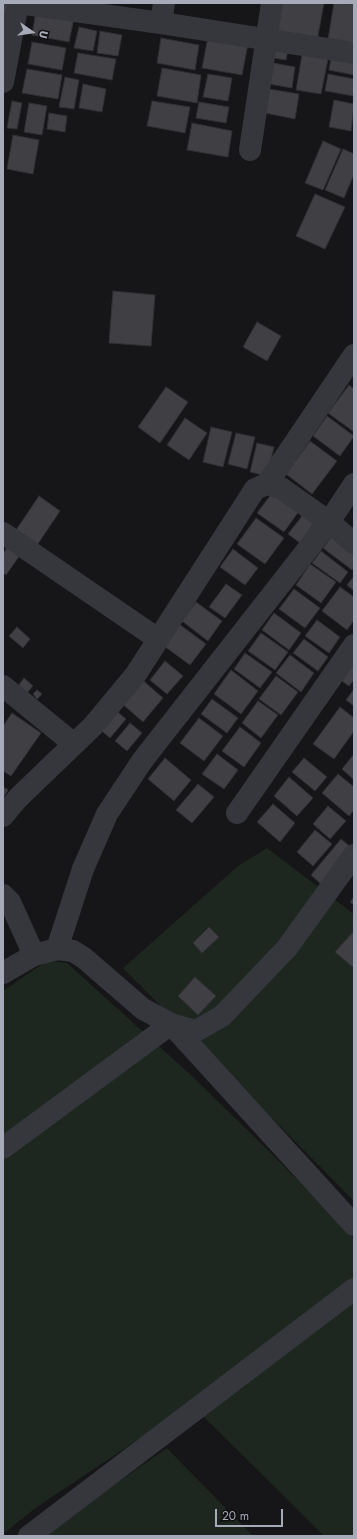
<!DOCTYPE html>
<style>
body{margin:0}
#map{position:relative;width:357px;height:1539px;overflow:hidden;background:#161517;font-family:Jost,sans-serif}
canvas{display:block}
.frame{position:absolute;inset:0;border:4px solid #a7aab8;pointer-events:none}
.north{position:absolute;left:12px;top:12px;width:40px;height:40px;-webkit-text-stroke:3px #111012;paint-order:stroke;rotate:103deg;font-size:11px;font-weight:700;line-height:16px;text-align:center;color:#a7aab8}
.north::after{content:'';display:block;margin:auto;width:14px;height:18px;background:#a7aab8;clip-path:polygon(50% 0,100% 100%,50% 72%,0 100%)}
.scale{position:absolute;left:215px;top:1509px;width:68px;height:18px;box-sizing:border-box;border:2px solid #a7aab8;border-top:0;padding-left:5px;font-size:12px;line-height:14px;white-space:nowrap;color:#a7aab8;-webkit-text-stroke:3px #111012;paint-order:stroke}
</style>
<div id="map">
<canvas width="357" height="1539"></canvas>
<div class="frame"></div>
<div class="north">U</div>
<div class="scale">20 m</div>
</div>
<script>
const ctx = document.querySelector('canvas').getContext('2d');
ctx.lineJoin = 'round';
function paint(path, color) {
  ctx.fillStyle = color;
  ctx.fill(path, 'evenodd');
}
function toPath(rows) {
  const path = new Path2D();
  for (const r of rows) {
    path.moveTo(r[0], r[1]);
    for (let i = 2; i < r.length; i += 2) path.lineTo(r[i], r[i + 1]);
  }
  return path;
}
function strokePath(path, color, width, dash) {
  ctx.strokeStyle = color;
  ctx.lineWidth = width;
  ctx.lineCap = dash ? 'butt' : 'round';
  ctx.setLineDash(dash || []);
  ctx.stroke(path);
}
paint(toPath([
 [267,848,354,914,354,1201,123,968,238,866],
 [48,960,67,963,191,1075,281,1163,354,1239,354,1278,340,1295,151,1431,37,1507,3,1534,3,991],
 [354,1287,354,1536,324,1536,202,1415],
 [167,1448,253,1536,48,1536,45,1533]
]), '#1d261f');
const building = toPath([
 [3,3,8,3,3,41,3,3],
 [282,3,324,3,317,41,276,33,282,3],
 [334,3,354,4,354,44,328,39,334,3],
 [36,11,74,18,69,42,32,35,36,11],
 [79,27,97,31,93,51,74,48,79,27],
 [100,31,122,35,118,56,97,53,100,31],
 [208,37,248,44,242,75,202,68,208,37],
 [161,38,199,45,195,70,157,63,161,38],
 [32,42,66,48,62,70,28,64,32,42],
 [275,46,288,49,286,60,273,58,275,46],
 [303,49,329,54,321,94,296,90,303,49],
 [78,53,116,59,112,80,74,73,78,53],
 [332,53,354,56,354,75,329,70,332,53],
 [273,63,295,67,292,88,269,84,273,63],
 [162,68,201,75,197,103,157,96,162,68],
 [27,69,62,75,58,99,22,93,27,69],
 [208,74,232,78,228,101,203,97,208,74],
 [328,74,354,79,354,96,325,91,328,74],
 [65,77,79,80,74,109,59,107,65,77],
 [83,84,106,89,102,112,79,108,83,84],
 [269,89,299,94,295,119,265,113,269,89],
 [334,100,354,104,351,131,329,127,334,100],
 [12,101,22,103,17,129,7,128,12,101],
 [152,101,190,107,185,133,147,126,152,101],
 [199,102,229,107,226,123,196,118,199,102],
 [29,103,47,106,42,135,24,132,29,103],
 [49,113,67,116,65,132,47,129,49,113],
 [192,123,232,131,228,157,187,150,192,123],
 [13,135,39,140,33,174,7,169,13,135],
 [323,141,341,149,323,190,305,183,323,141],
 [343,149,354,154,354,174,344,198,325,190,343,149],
 [315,194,345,207,325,249,296,236,315,194],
 [113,291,155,295,151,346,109,343,113,291],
 [257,322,281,336,267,361,243,347,257,322],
 [349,385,354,389,354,432,328,413,349,385],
 [166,387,188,402,160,443,138,427,166,387],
 [327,416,354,436,340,456,313,436,327,416],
 [185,418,207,433,189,460,167,445,185,418],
 [211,427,232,432,223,467,203,462,211,427],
 [236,433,255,437,247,469,228,464,236,433],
 [310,441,337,461,312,494,286,474,310,441],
 [257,443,274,447,267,476,250,472,257,443],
 [273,492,299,511,284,532,257,513,273,492],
 [39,496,60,511,35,548,14,533,39,496],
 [305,512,316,520,300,543,288,534,305,512],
 [256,518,284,538,265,564,237,544,256,518],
 [333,535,354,550,354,567,352,570,323,548,333,535],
 [10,543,22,552,6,575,3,573,3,554,10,543],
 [233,549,258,568,245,585,220,567,233,549],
 [321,551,348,572,340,583,312,563,321,551],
 [310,564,336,582,321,603,296,585,310,564],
 [354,576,354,591,347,585,354,576],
 [226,584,242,595,225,618,209,607,226,584],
 [340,587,354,597,354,620,347,630,322,611,340,587],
 [294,589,320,608,305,628,279,609,294,589],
 [196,602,222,621,208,641,182,621,196,602],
 [274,613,301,633,289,650,262,630,274,613],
 [317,620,340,637,329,653,305,636,317,620],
 [179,624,206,644,190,665,164,646,179,624],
 [17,627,30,639,23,648,9,636,17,627],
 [261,633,288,652,275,670,248,651,261,633],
 [304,639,328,657,318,671,293,653,304,639],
 [245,653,272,672,260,688,234,669,245,653],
 [290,655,314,673,301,692,276,673,290,655],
 [354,658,354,680,349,686,339,679,354,658],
 [165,661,183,676,167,694,150,680,165,661],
 [231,670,258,691,241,714,214,694,231,670],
 [276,676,298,692,281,715,259,699,276,676],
 [139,677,163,698,143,722,119,701,139,677],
 [24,678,33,686,27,693,18,686,24,678],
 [354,689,354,706,346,700,354,689],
 [37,690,42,694,37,699,33,694,37,690],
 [212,699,238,718,227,733,201,714,212,699],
 [258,701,278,715,261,738,242,723,258,701],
 [340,707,354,718,354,731,334,759,313,744,340,707],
 [113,708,126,719,110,738,97,727,113,708],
 [12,713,41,733,11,776,3,771,3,726,12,713],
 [199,718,223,736,204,761,180,743,199,718],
 [130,723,142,733,127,751,115,741,130,723],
 [240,727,261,743,244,767,222,751,240,727],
 [217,754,238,770,224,789,202,774,217,754],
 [354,754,354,780,342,769,354,754],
 [165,758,191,780,174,801,148,779,165,758],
 [304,758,327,777,315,791,292,772,304,758],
 [338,774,354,787,354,810,349,816,322,793,338,774],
 [289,777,313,798,297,816,274,796,289,777],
 [198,784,214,797,192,823,176,810,198,784],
 [3,787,8,790,3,798,3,787],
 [273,804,295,823,280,842,257,822,273,804],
 [328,806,346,821,330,839,313,824,328,806],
 [315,830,332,844,313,866,297,852,315,830],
 [341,839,353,849,322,885,311,875,341,839],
 [354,897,354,905,350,902,354,897],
 [209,927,219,937,202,953,193,943,209,927],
 [354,931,354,968,335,952,354,931],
 [195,977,216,996,198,1015,178,996,195,977]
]);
paint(building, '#403f44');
strokePath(building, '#302f34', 1);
strokePath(toPath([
 [18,3,161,23,354,53],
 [161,23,164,3],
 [3,82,18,3],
 [250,150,272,3],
 [267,484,354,355],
 [3,533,158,639],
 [3,686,74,744],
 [237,813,354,645],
 [3,816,18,798,93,726,136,674,255,489,267,484,281,488,329,522,354,543],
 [3,895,10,902,34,955],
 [57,949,83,869,107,814,142,761,329,522,354,484],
 [3,973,34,955,57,949,73,951,84,958,143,1009,171,1024,196,1031,222,1016,287,948,354,855],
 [3,1148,171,1024,354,1225],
 [29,1536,354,1289]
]), '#36373d', 22);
</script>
